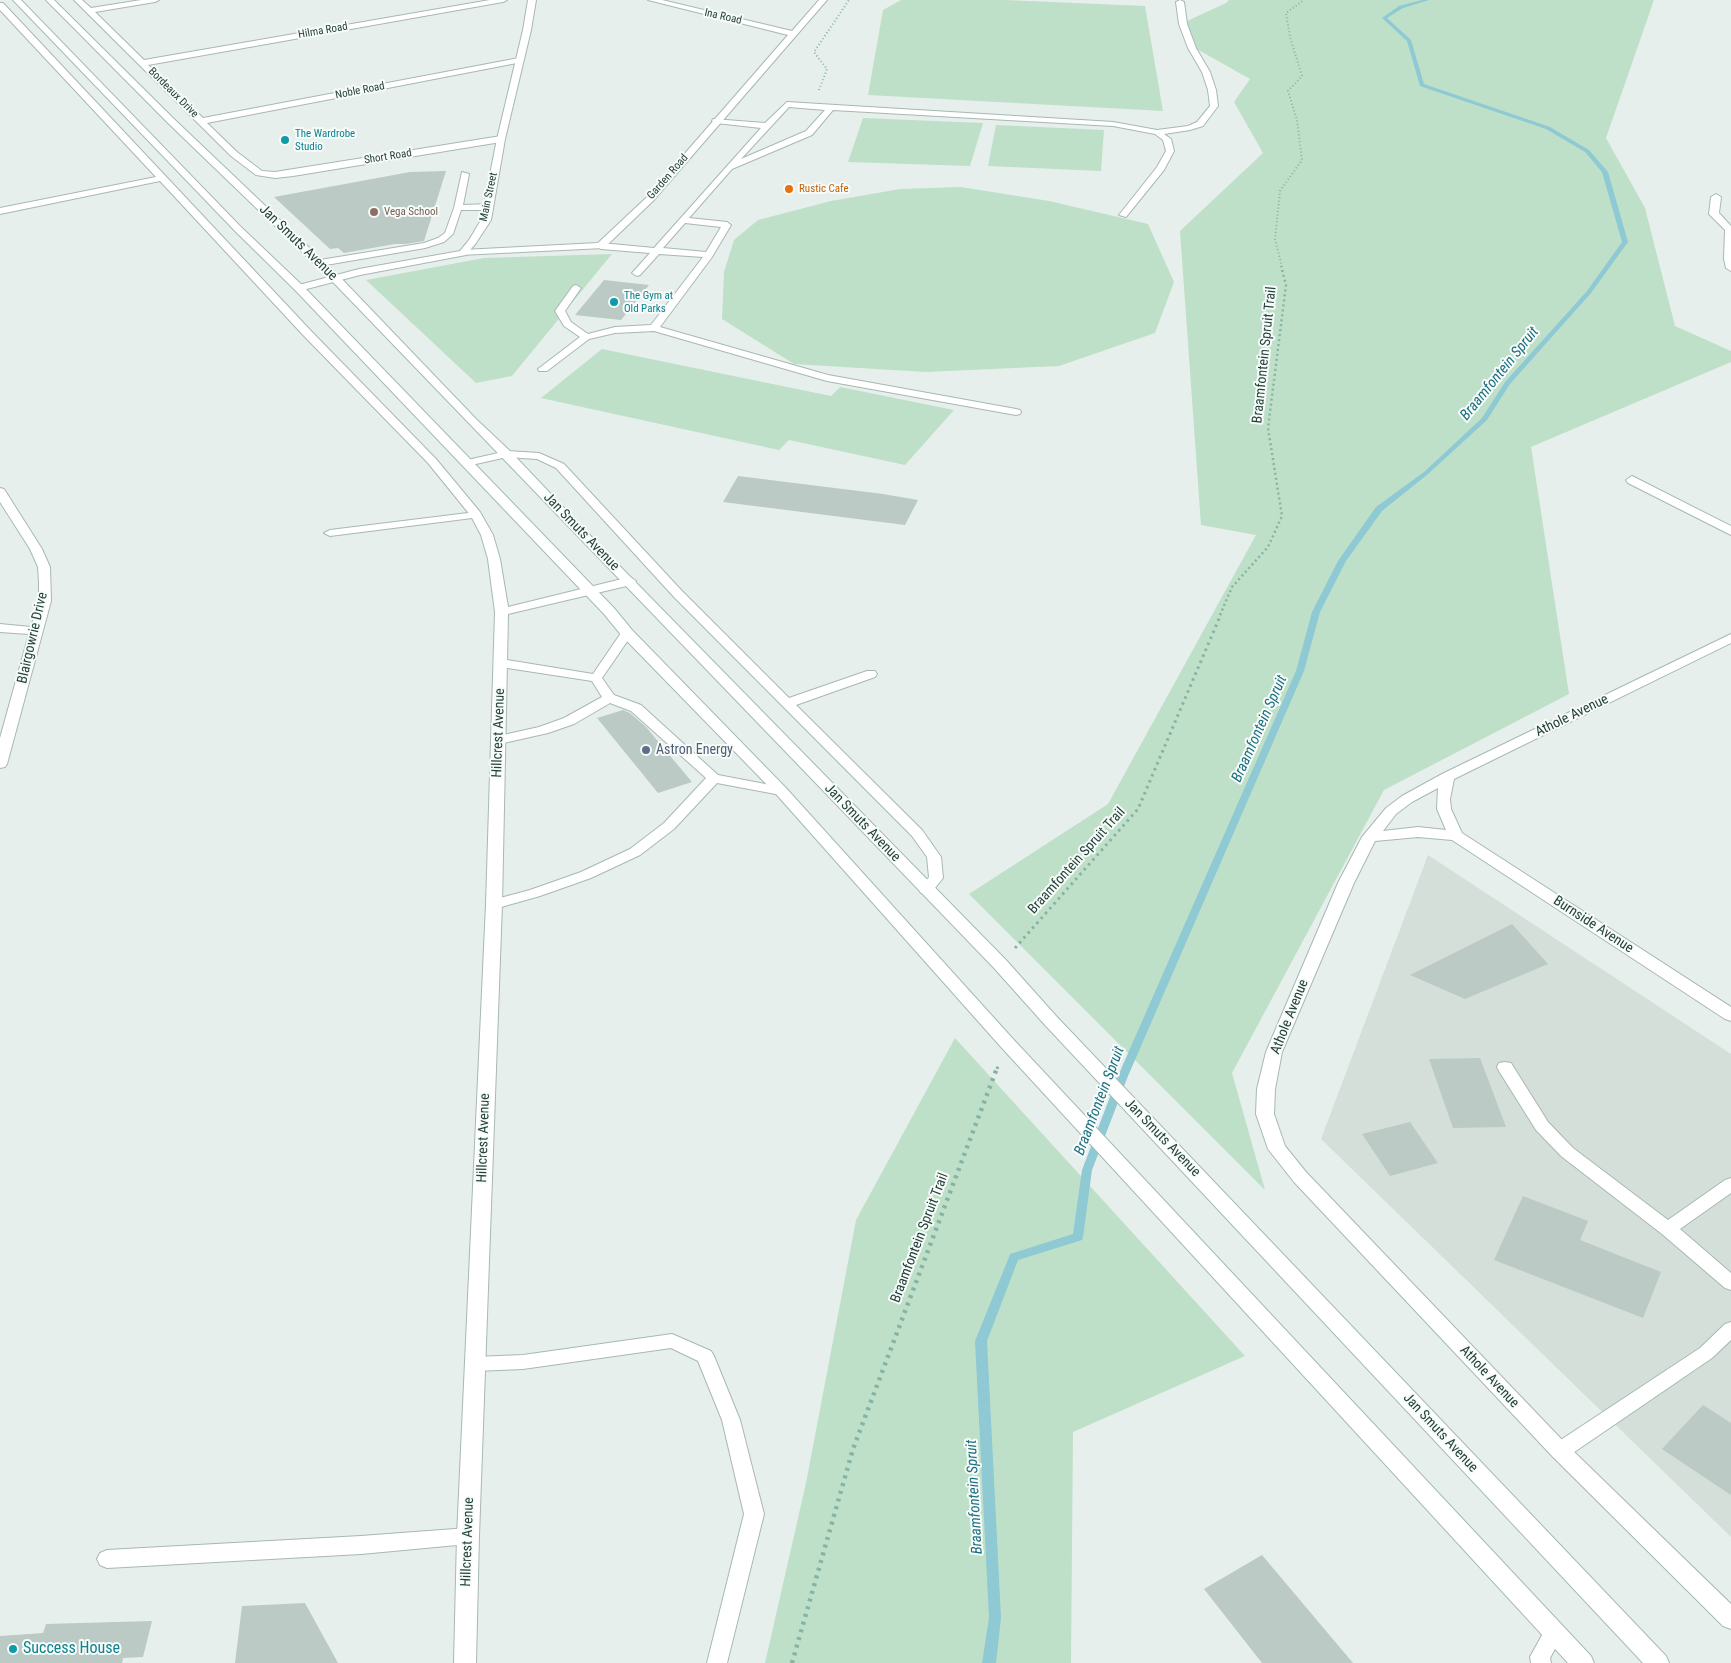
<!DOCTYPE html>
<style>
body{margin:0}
canvas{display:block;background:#e6efeb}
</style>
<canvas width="1731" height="1663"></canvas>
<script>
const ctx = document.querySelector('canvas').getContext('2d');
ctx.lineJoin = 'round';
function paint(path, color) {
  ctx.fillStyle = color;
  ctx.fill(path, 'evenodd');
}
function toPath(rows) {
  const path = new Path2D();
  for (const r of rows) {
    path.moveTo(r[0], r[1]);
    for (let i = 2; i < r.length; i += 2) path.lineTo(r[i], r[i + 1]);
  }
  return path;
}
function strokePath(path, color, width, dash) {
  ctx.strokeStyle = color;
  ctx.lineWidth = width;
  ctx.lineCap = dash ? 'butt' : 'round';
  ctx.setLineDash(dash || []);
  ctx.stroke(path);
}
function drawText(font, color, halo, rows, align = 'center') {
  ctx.font = font + ' "Roboto Condensed",sans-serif';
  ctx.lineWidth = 4;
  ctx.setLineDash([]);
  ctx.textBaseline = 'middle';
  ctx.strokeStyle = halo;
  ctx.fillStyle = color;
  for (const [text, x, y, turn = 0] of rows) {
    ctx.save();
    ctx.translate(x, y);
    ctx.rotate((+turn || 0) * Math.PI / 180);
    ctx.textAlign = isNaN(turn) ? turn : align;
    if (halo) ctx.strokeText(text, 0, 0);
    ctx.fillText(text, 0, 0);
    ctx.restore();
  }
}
paint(toPath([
 [1428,855,1731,1054,1731,1537,1321,1139]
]), '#d4dfda');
paint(toPath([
 [901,0,1005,0,1145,6,1163,111,868,95,883,10],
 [1229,0,1654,0,1606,138,1645,208,1675,326,1731,351,1731,362,1531,447,1569,694,1384,790,1232,1073,1265,1190,969,894,1108,804,1256,535,1201,525,1180,231,1263,153,1234,102,1250,79,1195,48,1185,22,1226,3],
 [863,118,983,123,970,166,848,162],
 [996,125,1104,130,1101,171,988,166],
 [961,187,1049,201,1148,224,1174,282,1155,333,1059,366,925,372,794,364,722,319,724,272,734,240,758,220,831,201,900,189],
 [612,254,512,376,476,383,366,280,484,258],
 [602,349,831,396,840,387,954,410,905,465,789,440,779,450,541,398],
 [955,1038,1245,1356,1073,1432,1071,1663,765,1663,806,1483,856,1220]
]), '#bfe0c8');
paint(toPath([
 [1422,0,1429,0,1403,8,1387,18,1411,40,1424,84,1550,127,1589,150,1608,172,1628,242,1591,293,1510,384,1487,420,1428,474,1382,511,1346,561,1320,612,1304,671,1128,1076,1092,1170,1083,1237,1082,1240,1018,1260,987,1341,1001,1618,996,1663,982,1663,989,1618,975,1341,1009,1257,1010,1254,1073,1234,1082,1170,1118,1076,1296,671,1312,612,1338,561,1376,507,1424,472,1482,418,1505,382,1587,291,1622,242,1602,172,1585,152,1546,129,1420,86,1407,41,1382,18,1399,6,1422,0]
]), '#8ec9d4');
paint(toPath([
 [446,171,424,241,406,244,395,244,344,253,338,248,330,249,274,197,410,172],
 [604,280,649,285,621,320,575,315],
 [738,476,883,494,918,500,905,525,723,502],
 [623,710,630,713,646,727,692,782,658,793,597,718],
 [1512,924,1548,964,1465,999,1410,975],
 [1480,1058,1506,1127,1453,1128,1429,1059],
 [1410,1122,1438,1163,1390,1176,1362,1134],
 [1523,1196,1588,1221,1580,1240,1661,1272,1643,1318,1494,1260],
 [1703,1405,1731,1423,1731,1495,1662,1449],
 [1262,1555,1353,1663,1262,1663,1204,1589],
 [305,1603,338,1663,235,1663,242,1606],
 [152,1621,143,1657,123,1658,122,1663,0,1663,0,1636,43,1633,46,1624]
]), '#bbcac4');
const service = toPath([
 [1180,0,1184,2,1187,24,1196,48,1210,72,1216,90,1218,106,1203,126,1190,130,1164,134,1171,139,1174,151,1164,170,1126,217,1119,215,1157,167,1166,151,1163,140,1155,134,1113,126,833,110,812,135,732,169,689,218,727,222,731,225,712,257,660,327,828,375,1016,409,1020,410,1021,412,1020,414,1016,415,827,381,654,331,615,333,589,339,547,371,539,371,538,369,580,337,564,326,555,311,573,286,576,285,581,288,565,311,571,322,588,334,615,327,651,325,703,257,659,254,640,275,637,276,632,273,650,253,601,249,596,246,601,243,654,248,761,128,716,123,712,121,713,119,765,123,787,102,1113,122,1157,130,1188,126,1197,122,1210,106,1208,90,1202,72,1188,48,1179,24,1176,2,1180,0],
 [789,107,825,110,806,131,741,159,789,107],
 [685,223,721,227,706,252,663,248,685,223],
 [462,172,469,174,463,205,489,204,493,207,489,210,461,210,453,234,444,242,425,248,320,266,315,263,320,260,424,243,438,238,445,233,454,208,462,172],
 [507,451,539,453,564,464,682,591,789,698,867,671,875,671,877,674,875,677,796,705,922,830,941,857,943,878,931,893,921,893,919,890,929,877,927,857,912,836,674,597,556,468,537,459,507,457,467,466,462,463,463,461,507,451],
 [476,512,482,515,480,517,330,536,324,533,330,530,476,512],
 [627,629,633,633,602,678,614,695,641,705,718,775,781,787,788,791,781,795,717,783,674,829,640,855,591,878,540,896,494,909,489,907,487,904,489,901,530,890,581,872,630,849,664,823,706,778,631,711,610,703,574,724,548,733,499,744,492,740,494,737,539,727,564,718,602,697,592,681,501,667,495,663,497,660,501,659,593,674,623,630,627,629],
 [1505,1062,1511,1063,1548,1122,1573,1148,1668,1220,1725,1180,1731,1178,1731,1193,1680,1229,1731,1273,1731,1290,1725,1288,1662,1234,1561,1156,1536,1130,1499,1071,1497,1067,1499,1063,1505,1062],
 [1731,1322,1731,1340,1712,1358,1567,1457,1560,1459,1553,1457,1551,1451,1553,1445,1700,1348,1725,1324,1731,1322],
 [672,1334,711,1351,714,1356,740,1420,764,1514,727,1663,707,1663,744,1514,722,1420,698,1361,671,1348,523,1369,475,1371,469,1369,466,1364,469,1359,475,1357,523,1355,672,1334],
 [468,1528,475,1530,478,1536,475,1542,468,1544,361,1554,107,1568,100,1565,97,1559,100,1553,107,1550,361,1536,468,1528],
 [1554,1623,1561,1626,1564,1632,1550,1658,1551,1663,1531,1663,1530,1657,1547,1626,1554,1623]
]);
const minor = toPath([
 [74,0,82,0,91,8,141,0,159,0,155,2,95,12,144,60,490,0,507,0,503,2,148,65,203,118,519,58,522,58,522,62,207,123,237,152,262,171,275,172,501,136,505,139,501,142,293,176,275,178,256,175,231,156,74,0],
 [648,0,662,0,792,31,819,0,827,0,653,201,604,248,460,255,460,251,463,250,598,243,647,197,788,35,648,0],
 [0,3,3,3,312,332,436,459,480,512,493,535,500,559,508,607,630,577,636,581,635,584,508,614,502,904,479,1536,476,1663,454,1663,457,1536,486,904,495,612,488,559,481,535,471,516,428,463,304,336,160,181,0,214,0,208,156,177,0,10,0,3],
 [1716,194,1721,197,1719,213,1731,226,1731,271,1726,268,1724,259,1725,230,1709,214,1711,197,1716,194],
 [1632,476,1731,526,1731,535,1628,483,1626,480,1632,476],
 [0,488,4,489,42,549,50,567,51,601,7,764,5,767,0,768,0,738,29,634,0,632,0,624,31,627,39,601,39,582,38,567,30,549,0,502,0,488],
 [1731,634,1731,643,1454,779,1450,799,1451,809,1462,833,1731,1007,1731,1021,1725,1019,1452,840,1418,837,1375,841,1354,883,1282,1052,1275,1089,1274,1114,1285,1146,1306,1172,1567,1445,1731,1604,1731,1629,1723,1626,1553,1457,1294,1182,1268,1149,1256,1114,1257,1089,1266,1052,1338,883,1362,837,1386,808,1402,796,1442,774,1731,634],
 [1438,788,1437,809,1446,830,1418,827,1383,831,1396,814,1412,802,1438,788]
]);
const tertiary = toPath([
 [528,0,536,0,531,30,505,139,491,220,476,243,466,255,360,275,299,291,295,290,295,286,359,269,460,251,469,240,481,220,497,139,523,30,528,0]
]);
const secondary = toPath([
 [13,0,21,0,241,227,303,286,614,608,632,630,786,788,1013,1039,1591,1656,1594,1663,1568,1663,1001,1047,776,794,622,636,604,614,295,290,235,231,13,0],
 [46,0,54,0,174,119,339,276,476,419,511,452,604,550,1006,960,1057,1017,1666,1656,1669,1663,1643,1663,1045,1025,994,968,331,280,168,123,46,0]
]);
strokePath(service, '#a8b8b2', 2);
strokePath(minor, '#a8b8b2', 2);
strokePath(tertiary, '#a8b8b2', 2);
strokePath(secondary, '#a4bbb3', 2);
strokePath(toPath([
 [819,90,827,69,814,52,849,0],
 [1282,267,1275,239,1280,191,1302,160,1297,120,1288,91,1302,76,1290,37,1286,13,1304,0]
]), '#86b3a5', 2, [1, 2.5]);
strokePath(toPath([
 [1220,615,1232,587,1268,547,1282,516,1268,428,1286,285,1281,266]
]), '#86b3a5', 2.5, [2, 3]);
strokePath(toPath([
 [1015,948,1138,809,1221,614],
 [997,1069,998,1066]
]), '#86b3a5', 3, [2.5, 4]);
strokePath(toPath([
 [792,1663,853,1449,997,1068]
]), '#86b3a5', 4.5, [3, 5]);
paint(service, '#fff');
paint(minor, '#fff');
paint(tertiary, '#fff');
paint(secondary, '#fff');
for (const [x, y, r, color] of [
 [285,140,5,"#0f9aa8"],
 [789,189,5,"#e8710a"],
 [374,212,5,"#8d6e63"],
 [614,302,5,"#0f9aa8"],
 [646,750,5,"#5c6f8a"],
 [13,1649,5,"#0f9aa8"]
]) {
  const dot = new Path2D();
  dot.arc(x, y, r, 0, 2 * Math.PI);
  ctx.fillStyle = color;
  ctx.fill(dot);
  strokePath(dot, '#f7fbf9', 2);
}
drawText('11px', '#24423a', '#f7fbf9', [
 ["Ina Road",723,17,13],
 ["Hilma Road",323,31,-10],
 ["Noble Road",360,91,-11],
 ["Bordeaux Drive",173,93,45],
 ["Short Road",388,157,-9],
 ["Garden Road",668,177,-49],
 ["Main Street",489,197,-78]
]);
drawText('11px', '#0d838f', '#f7fbf9', [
 ["The Wardrobe",295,134],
 ["Studio",295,147],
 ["The Gym at",624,296],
 ["Old Parks",624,309]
], 'left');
drawText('11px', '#c56008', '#f7fbf9', [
 ["Rustic Cafe",799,189]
], 'left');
drawText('11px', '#785e54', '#f7fbf9', [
 ["Vega School",384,212]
], 'left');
drawText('14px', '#24423a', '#f7fbf9', [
 ["Jan Smuts Avenue",298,243,44],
 ["Braamfontein Spruit Trail",1265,355,-84],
 ["Jan Smuts Avenue",581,532,46],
 ["Blairgowrie Drive",33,638,-77],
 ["Athole Avenue",1572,716,-26],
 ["Hillcrest Avenue",499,733,-88],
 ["Jan Smuts Avenue",862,823,46],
 ["Braamfontein Spruit Trail",1077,861,-48],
 ["Burnside Avenue",1593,925,33],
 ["Athole Avenue",1290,1017,-68],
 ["Hillcrest Avenue",484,1138,-88],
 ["Jan Smuts Avenue",1162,1138,46],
 ["Braamfontein Spruit Trail",920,1238,-69],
 ["Athole Avenue",1489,1377,47],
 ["Jan Smuts Avenue",1440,1433,47],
 ["Hillcrest Avenue",468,1542,-88]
]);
drawText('14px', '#4e5e75', '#f7fbf9', [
 ["Astron Energy",656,750]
], 'left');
drawText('italic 15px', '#1c6f80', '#f7fbf9', [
 ["Braamfontein Spruit",1500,374,-51],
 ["Braamfontein Spruit",1260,729,-66],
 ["Braamfontein Spruit",1100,1101,-69],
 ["Braamfontein Spruit",975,1497,-93]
]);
drawText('16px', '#0d838f', '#f7fbf9', [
 ["Success House",23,1649]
], 'left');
</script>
